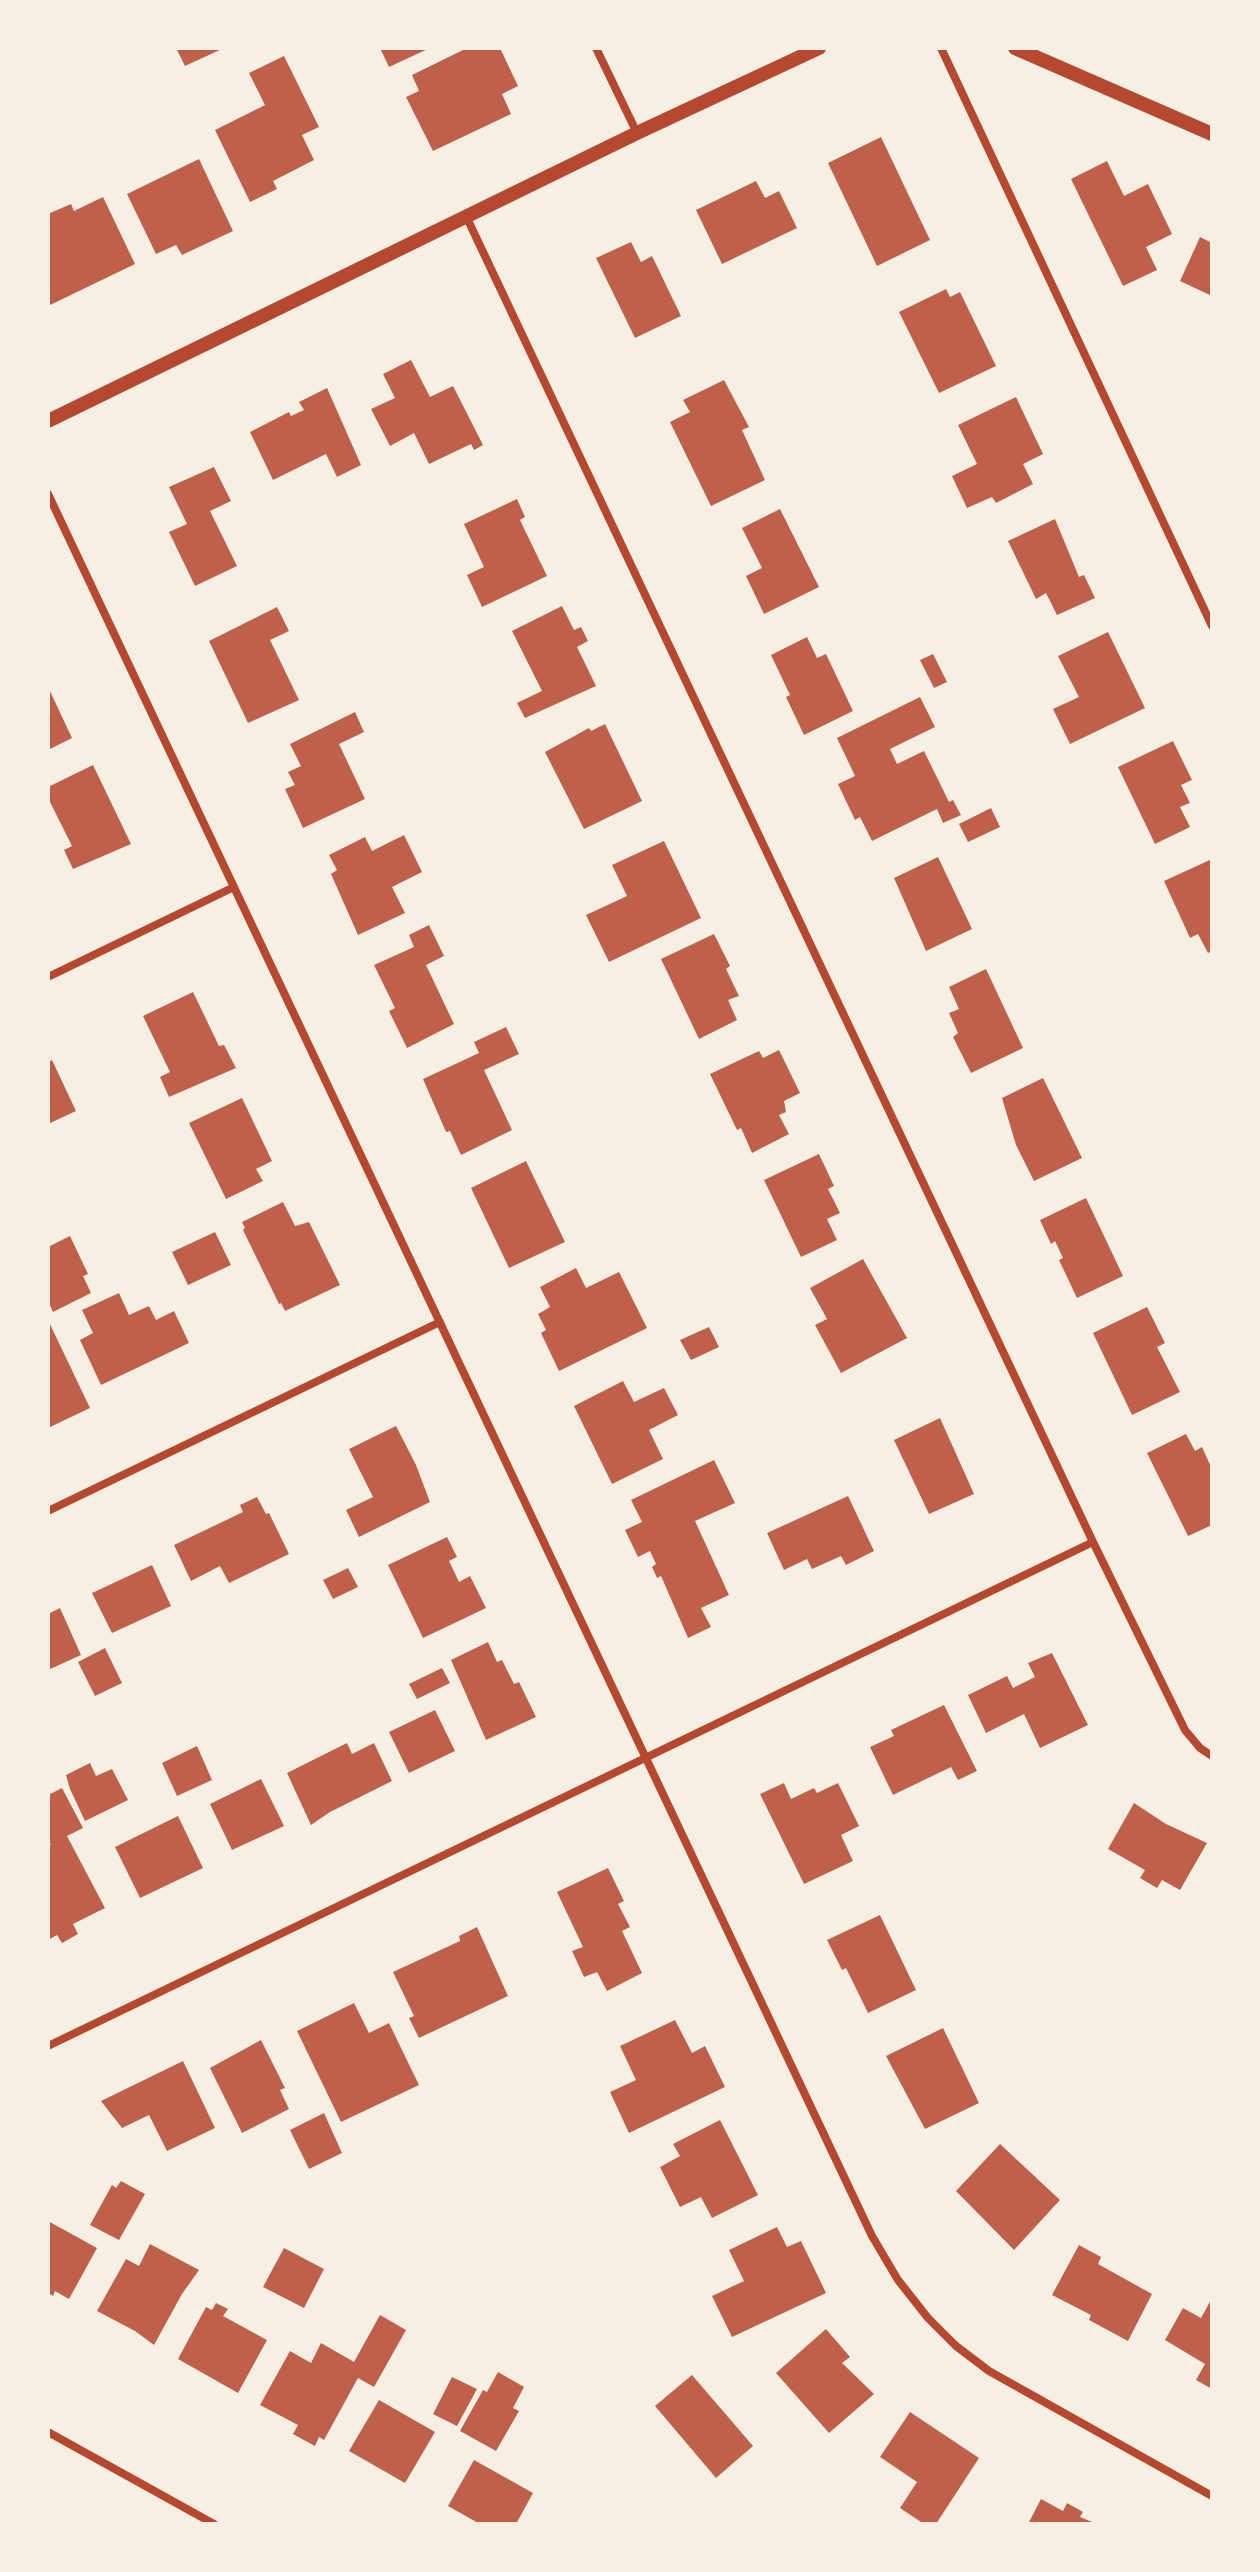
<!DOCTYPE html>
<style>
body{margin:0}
#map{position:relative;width:1260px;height:2572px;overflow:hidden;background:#f6efe4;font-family:Roboto,sans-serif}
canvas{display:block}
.frame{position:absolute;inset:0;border:50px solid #f6efe4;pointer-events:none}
</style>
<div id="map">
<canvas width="1260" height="2572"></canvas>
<div class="frame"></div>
</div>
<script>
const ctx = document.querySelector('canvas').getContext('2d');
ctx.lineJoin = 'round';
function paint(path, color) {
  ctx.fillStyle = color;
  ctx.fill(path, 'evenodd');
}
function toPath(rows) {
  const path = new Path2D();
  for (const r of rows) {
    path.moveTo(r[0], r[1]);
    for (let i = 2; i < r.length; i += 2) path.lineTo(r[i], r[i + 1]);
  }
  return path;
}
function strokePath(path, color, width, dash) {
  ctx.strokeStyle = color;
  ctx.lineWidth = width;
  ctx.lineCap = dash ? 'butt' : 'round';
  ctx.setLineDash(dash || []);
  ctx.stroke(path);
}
paint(toPath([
 [176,48,224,48,185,66],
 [380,48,430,48,389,67],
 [467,48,500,48,518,86,502,94,511,114,433,151,406,97,419,91,412,75],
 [284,56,319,127,302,135,314,160,273,181,277,189,250,202,215,130,265,105,249,73],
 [881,137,930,240,877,266,828,163],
 [199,159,233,231,182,255,176,245,156,254,127,194],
 [1107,161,1124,196,1148,184,1172,234,1146,247,1157,270,1123,286,1071,179],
 [756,181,765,198,779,191,797,228,722,264,696,210],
 [103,197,135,264,48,306,48,214,71,204,74,211],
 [1200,237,1212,243,1212,296,1180,281],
 [631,242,641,262,652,256,681,316,635,338,596,258],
 [946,289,950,297,960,292,996,366,939,393,899,312],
 [411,360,430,397,453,386,483,445,474,450,471,444,429,464,414,433,390,446,371,409,395,398,383,374],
 [724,380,749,427,742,430,765,480,711,506,670,422,690,412,683,400],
 [327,388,361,465,337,477,326,454,273,480,250,432,289,412,291,416,304,410,299,402],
 [1016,397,1043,454,1023,464,1033,484,996,503,992,497,967,508,952,476,977,464,958,425],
 [214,467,231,501,210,511,237,566,195,586,169,532,187,524,169,487],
 [517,499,525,517,520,520,547,576,482,607,467,575,484,567,464,524],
 [780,509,819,587,764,614,746,576,762,568,742,528],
 [1055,519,1079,577,1084,575,1095,598,1057,615,1046,593,1036,599,1008,541],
 [562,606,574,630,581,627,588,641,577,647,596,686,525,718,517,703,542,691,512,631],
 [277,607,289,631,270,640,299,700,248,723,209,641],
 [1108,632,1145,708,1070,744,1053,709,1079,697,1058,656],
 [807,637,817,658,826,654,853,711,804,735,786,697,790,695,771,655],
 [933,654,947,682,934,688,920,660],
 [48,687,72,738,48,750],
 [920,697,935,727,890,749,897,764,924,751,949,802,953,800,961,815,943,823,937,809,872,841,860,817,855,820,838,784,855,776,837,738],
 [355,712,364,732,339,744,365,799,303,828,285,789,295,785,288,772,301,766,290,744],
 [605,724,642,801,584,829,545,752,589,728,591,731],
 [1173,741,1192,780,1181,785,1190,803,1180,807,1190,827,1155,844,1118,767],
 [93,765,131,844,73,869,64,850,72,846,48,798,48,787],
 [991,808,1000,827,968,842,959,824],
 [404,835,422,872,392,887,405,913,358,935,331,874,337,870,329,855,365,837,372,851],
 [664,841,701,918,609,962,586,915,627,896,612,865],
 [938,857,972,929,926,951,894,878],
 [1212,859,1212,951,1208,953,1198,934,1190,938,1164,881],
 [429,925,444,956,426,965,454,1024,407,1048,389,1011,395,1008,374,965,414,947,409,935],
 [714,934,730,966,726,969,739,996,728,1000,737,1020,699,1039,661,959],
 [986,969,1023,1048,971,1073,953,1037,958,1033,949,1013,959,1009,949,987],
 [193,992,219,1046,224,1045,236,1068,169,1097,160,1077,170,1072,143,1016],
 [506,1027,519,1054,484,1070,512,1130,461,1155,450,1131,446,1132,423,1079,479,1053,474,1042],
 [779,1050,800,1093,784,1101,786,1112,779,1115,789,1134,752,1153,741,1128,737,1130,710,1074,759,1051,763,1058],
 [52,1060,76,1111,48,1124,48,1062],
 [1043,1078,1082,1158,1034,1181,1016,1145,1002,1098],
 [242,1098,272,1161,256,1169,263,1181,226,1199,189,1123],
 [819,1154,834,1186,828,1189,840,1213,827,1219,837,1240,801,1257,764,1180],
 [526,1161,565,1242,509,1268,471,1188],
 [1086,1198,1123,1276,1077,1298,1059,1260,1063,1258,1055,1241,1051,1244,1040,1220],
 [283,1202,295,1226,309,1222,340,1285,285,1311,281,1303,279,1304,243,1230,245,1228,242,1222],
 [215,1232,231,1265,188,1285,172,1252],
 [70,1236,88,1274,83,1276,91,1293,53,1312,48,1301,48,1247],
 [863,1259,907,1338,841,1373,815,1325,827,1319,810,1288],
 [576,1268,586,1288,619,1272,647,1328,559,1371,541,1333,546,1330,538,1314,550,1307,540,1287],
 [119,1293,129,1315,149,1306,156,1320,174,1311,189,1343,101,1385,80,1340,93,1333,82,1310],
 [1147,1307,1165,1343,1157,1347,1180,1392,1132,1415,1093,1333],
 [48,1320,90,1408,48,1428],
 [709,1327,719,1347,691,1360,680,1340],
 [623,1381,634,1402,664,1388,678,1415,649,1430,663,1459,612,1484,574,1406],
 [940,1418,974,1494,929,1514,894,1440],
 [396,1426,416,1465,430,1502,359,1537,346,1510,373,1497,349,1449],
 [1186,1434,1195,1451,1202,1447,1212,1469,1212,1525,1188,1536,1147,1453],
 [714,1460,735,1503,695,1521,729,1595,701,1608,711,1627,688,1638,661,1576,657,1578,652,1567,656,1564,650,1551,638,1557,625,1530,642,1522,631,1500],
 [848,1496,874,1551,846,1565,841,1556,812,1569,807,1559,784,1570,767,1533],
 [257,1497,266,1514,269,1513,289,1554,229,1583,220,1566,191,1581,174,1545,243,1512,240,1505],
 [447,1537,457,1557,449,1561,459,1582,470,1576,486,1608,423,1638,388,1565],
 [152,1565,171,1606,112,1633,92,1593],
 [348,1568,358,1587,333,1599,323,1580],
 [60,1608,81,1655,48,1670,48,1614],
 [488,1642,497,1662,502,1660,514,1684,519,1682,536,1717,486,1740,451,1660],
 [105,1648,122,1683,95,1696,78,1662],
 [1052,1653,1088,1725,1040,1748,1024,1714,986,1733,968,1695,1007,1676,1013,1688,1035,1677,1028,1663],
 [442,1668,450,1683,417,1699,409,1684],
 [944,1705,977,1771,958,1780,951,1767,893,1795,870,1747,894,1736,891,1730],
 [435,1710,455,1751,409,1773,389,1732],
 [347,1743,352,1754,374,1743,392,1781,330,1812,311,1825,287,1773],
 [197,1746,212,1780,177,1796,162,1763],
 [90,1763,96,1776,112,1769,128,1800,85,1821,70,1789,66,1775],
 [261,1779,284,1826,232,1850,210,1804],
 [784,1783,791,1799,814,1788,817,1793,838,1783,859,1826,841,1835,853,1861,804,1884,760,1794],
 [62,1788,83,1828,67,1836,105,1908,73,1924,78,1934,62,1943,57,1935,48,1940,48,1846,51,1845,48,1840,48,1795],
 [1134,1803,1166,1824,1207,1843,1180,1890,1162,1880,1157,1888,1140,1878,1145,1870,1108,1849],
 [178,1816,203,1868,140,1898,115,1847],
 [608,1868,624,1901,618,1904,630,1927,622,1931,642,1973,607,1991,597,1972,584,1977,572,1951,583,1947,557,1892],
 [880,1915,916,1990,868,2013,846,1968,842,1970,827,1940],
 [477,1927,508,1996,419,2038,409,2018,414,2016,393,1972,460,1941,459,1936],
 [354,2003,369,2033,389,2023,419,2085,341,2122,297,2031],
 [675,2020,692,2053,705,2046,725,2087,629,2133,610,2092,636,2080,620,2046],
 [943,2028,979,2103,925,2129,886,2056],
 [261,2040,285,2088,280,2090,289,2109,242,2133,210,2068],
 [183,2061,215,2128,167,2151,149,2115,122,2128,101,2101],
 [324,2113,342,2153,309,2169,290,2130],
 [720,2120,758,2195,712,2218,701,2197,680,2207,660,2167,680,2156,673,2144],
 [1000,2144,1060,2200,1014,2250,956,2191],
 [121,2181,145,2194,119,2240,90,2225,112,2185,116,2188],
 [48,2221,97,2248,69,2299,55,2291,53,2296,48,2293],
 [777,2227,787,2247,801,2241,826,2293,732,2337,712,2296,744,2281,729,2250],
 [150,2244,199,2270,182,2294,154,2345,135,2331,97,2311,126,2259,139,2266],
 [1079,2245,1101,2257,1098,2264,1152,2294,1128,2341,1089,2320,1091,2315,1052,2295],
 [284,2248,324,2269,304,2308,263,2287],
 [1212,2298,1212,2389,1196,2380,1205,2364,1165,2340,1183,2308,1201,2318],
 [216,2303,228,2309,223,2316,267,2340,238,2393,178,2359,206,2307,212,2310],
 [380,2315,406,2330,374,2387,358,2378,324,2440,319,2437,315,2446,293,2434,298,2425,260,2405,290,2351,311,2363,321,2343,354,2362],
 [826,2329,850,2357,842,2363,874,2394,829,2433,776,2373],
 [498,2372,524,2387,513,2408,519,2411,496,2451,460,2431,483,2390,487,2392],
 [692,2375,753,2446,716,2478,655,2406],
 [452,2377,477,2389,457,2426,433,2414],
 [379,2400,435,2432,405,2483,349,2451],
 [910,2412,979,2458,936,2524,924,2524,900,2508,917,2482,880,2457],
 [474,2460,533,2493,516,2524,480,2524,448,2506],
 [1041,2499,1063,2511,1067,2503,1083,2512,1080,2517,1097,2524,1028,2524]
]), '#bf614a');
strokePath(toPath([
 [596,48,637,133],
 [941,48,1212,626],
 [466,216,1093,1542,1185,1730,1200,1748,1212,1756],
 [48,494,872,2236,898,2280,928,2318,956,2346,989,2371,1212,2496],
 [48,977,234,887],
 [48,1511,440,1322],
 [48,2046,1093,1542],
 [48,2432,214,2524]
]), '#b5482f', 8);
strokePath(toPath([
 [1015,48,1212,134],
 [48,421,637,133,819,48]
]), '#b5482f', 14);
</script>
